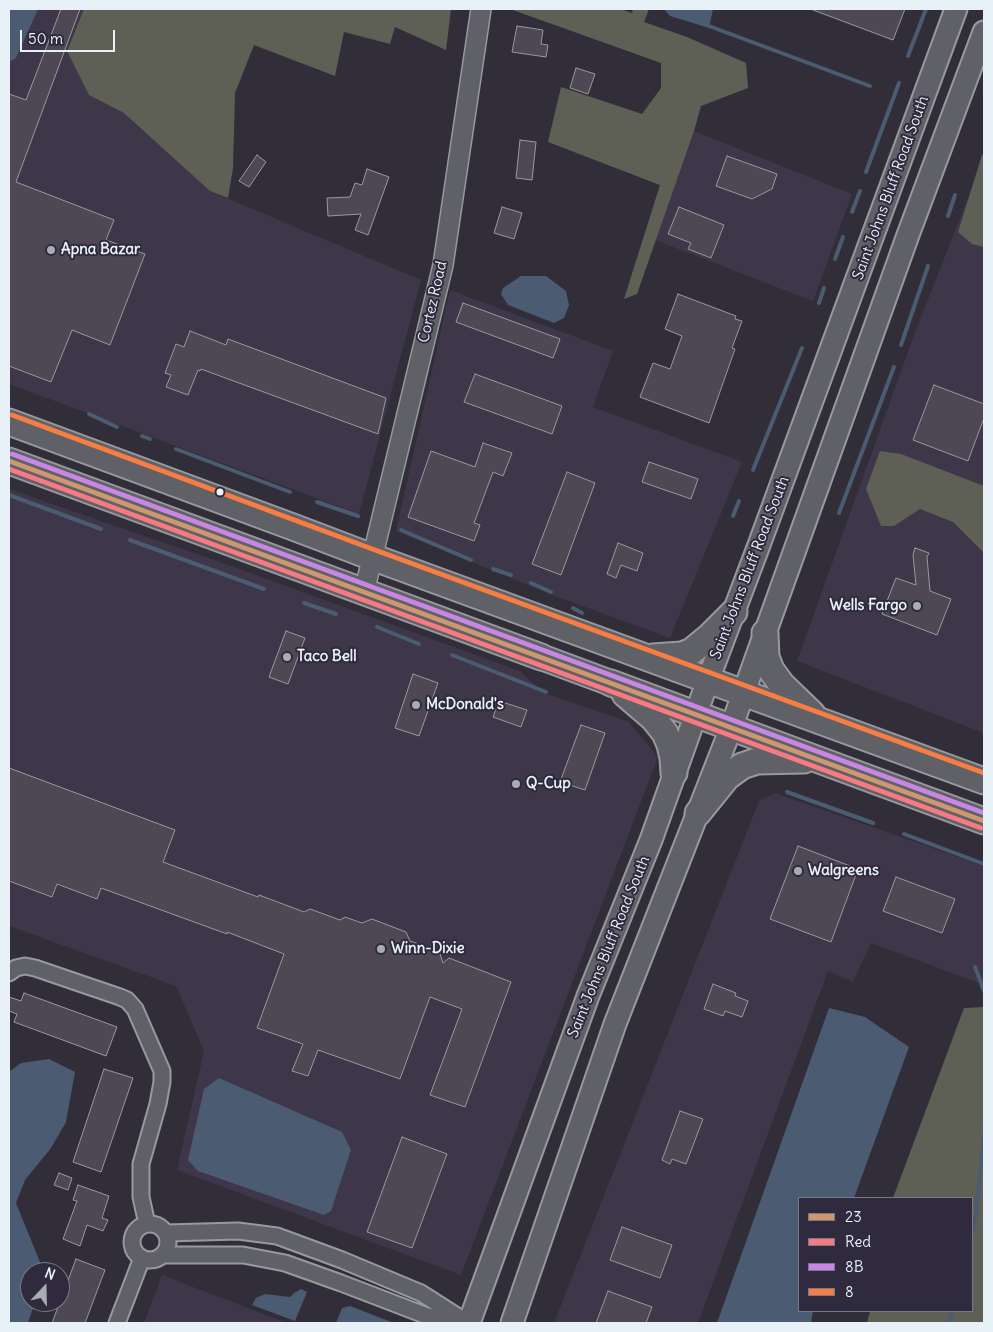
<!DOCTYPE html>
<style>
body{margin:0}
#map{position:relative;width:993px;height:1332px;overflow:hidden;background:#312e39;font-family:Delius,sans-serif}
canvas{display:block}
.frame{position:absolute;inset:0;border:10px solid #e8f1f8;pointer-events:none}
.legend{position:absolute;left:798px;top:1197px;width:175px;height:115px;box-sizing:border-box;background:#2f2a3d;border:1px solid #797a88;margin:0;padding:6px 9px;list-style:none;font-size:15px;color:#e8f1f8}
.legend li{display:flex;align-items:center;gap:10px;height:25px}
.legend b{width:25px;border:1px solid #797a88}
.north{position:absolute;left:20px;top:1262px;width:50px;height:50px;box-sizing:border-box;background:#2f2a3d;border:1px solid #797a88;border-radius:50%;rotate:21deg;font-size:14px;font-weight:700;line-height:20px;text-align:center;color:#e8f1f8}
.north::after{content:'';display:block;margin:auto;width:18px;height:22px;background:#a8adb5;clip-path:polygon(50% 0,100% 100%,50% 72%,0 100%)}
.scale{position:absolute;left:20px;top:30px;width:95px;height:22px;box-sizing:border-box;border:2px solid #e8f1f8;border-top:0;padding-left:6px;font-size:15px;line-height:18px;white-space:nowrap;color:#e8f1f8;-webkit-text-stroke:4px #2f2a3d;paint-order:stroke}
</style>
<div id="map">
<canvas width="993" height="1332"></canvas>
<div class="frame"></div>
<ul class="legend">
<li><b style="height:6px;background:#cd976f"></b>23</li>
<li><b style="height:6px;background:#f77a81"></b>Red</li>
<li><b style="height:6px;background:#c787e3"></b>8B</li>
<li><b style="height:6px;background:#f77d43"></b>8</li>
</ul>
<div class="north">N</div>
<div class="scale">50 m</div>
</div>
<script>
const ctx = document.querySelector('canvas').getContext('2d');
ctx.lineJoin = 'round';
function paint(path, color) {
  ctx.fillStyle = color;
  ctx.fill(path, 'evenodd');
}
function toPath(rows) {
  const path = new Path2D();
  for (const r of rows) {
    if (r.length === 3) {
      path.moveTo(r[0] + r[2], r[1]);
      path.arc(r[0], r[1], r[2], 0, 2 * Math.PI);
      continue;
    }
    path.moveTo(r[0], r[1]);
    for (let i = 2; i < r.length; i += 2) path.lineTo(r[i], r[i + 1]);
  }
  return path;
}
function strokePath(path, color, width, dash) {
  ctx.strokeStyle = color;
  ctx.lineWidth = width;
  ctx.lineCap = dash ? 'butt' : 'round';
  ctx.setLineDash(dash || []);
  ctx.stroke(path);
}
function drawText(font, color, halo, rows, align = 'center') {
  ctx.font = font + ' Delius,sans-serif';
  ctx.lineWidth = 4;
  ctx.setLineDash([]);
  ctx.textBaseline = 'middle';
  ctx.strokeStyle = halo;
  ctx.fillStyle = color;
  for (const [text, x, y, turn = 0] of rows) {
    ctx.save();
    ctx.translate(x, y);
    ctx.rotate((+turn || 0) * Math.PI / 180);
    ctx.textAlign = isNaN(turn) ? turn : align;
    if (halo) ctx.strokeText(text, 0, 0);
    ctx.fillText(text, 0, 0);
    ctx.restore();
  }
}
paint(toPath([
 [9,9,153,9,210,191,421,280,359,514,9,384],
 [694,131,852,194,813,301,655,240],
 [984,157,984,733,797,661,914,335],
 [450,290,613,351,593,407,742,462,670,638,555,596,396,531],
 [9,489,234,567,520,671,544,693,629,722,658,757,461,1275,177,1170,204,1051,176,986,9,926],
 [775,793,984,866,984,985,871,943,853,982,828,971,698,1323,554,1323,759,801],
 [162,1275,287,1323,144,1323]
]), '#3e3649');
paint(toPath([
 [84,9,451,9,446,50,395,27,390,44,344,32,335,76,254,45,235,93,233,168,228,198,210,191,124,113,89,95,67,51],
 [510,9,620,9,632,13,633,9,649,9,644,22,687,37,746,63,748,88,701,106,694,131,637,294,624,299,660,185,548,142,561,87,642,114,661,88,661,63],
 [984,154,984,247,972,244,958,232,982,155],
 [880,451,901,454,984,486,984,553,953,522,920,509,894,526,881,526,866,489],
 [984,1007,984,1323,867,1323,870,1311,972,1311,972,1198,893,1198,964,1008]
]), '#5e6056');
paint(toPath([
 [9,9,38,9,16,58,9,62],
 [664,9,713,9,709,28,670,16],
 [521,276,546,276,566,291,569,305,564,318,554,323,508,305,501,294,503,288],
 [829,1008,865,1017,909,1047,854,1198,799,1198,799,1311,813,1311,811,1323,717,1323],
 [49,1059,75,1072,66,1122,51,1148,25,1180,16,1203,44,1272,30,1272,30,1302,35,1302,28,1323,9,1323,9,1072,21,1063],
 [219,1078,342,1132,351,1150,331,1211,324,1215,198,1171,188,1160,204,1089],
 [301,1289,307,1292,295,1321,252,1305,256,1298,265,1294,290,1297,294,1293],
 [350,1306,394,1323,336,1323,342,1308]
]), '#4b5b72');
strokePath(toPath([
 [709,26,870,86],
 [908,56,926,9],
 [866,172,899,83],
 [852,212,860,191],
 [948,216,955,195],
 [835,259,843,237],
 [819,303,824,288],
 [901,345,928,266],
 [89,414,117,427],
 [142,436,150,439],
 [176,449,290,492],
 [753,470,802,348],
 [9,495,101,529],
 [317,502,358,516],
 [839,513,894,367],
 [733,516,739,501],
 [401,530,471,560],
 [130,540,264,589],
 [493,569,511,575],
 [531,583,551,592],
 [304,603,336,614],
 [573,608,582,613],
 [377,627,419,644],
 [452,655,546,692],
 [787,792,873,823],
 [904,834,984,864],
 [975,967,984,991],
 [972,1231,976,1214,984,1133],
 [949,1323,952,1311]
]), '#4b5b72', 4);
const building = toPath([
 [61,9,80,9,16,182,114,220,106,240,145,254,110,345,72,330,51,382,9,366,9,94,26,100,61,9],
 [813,9,905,9,893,40,813,10,813,9],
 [517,26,543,30,541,44,548,45,546,57,512,52,517,26],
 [576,68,595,74,588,94,570,88,576,68],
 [520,140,536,142,532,180,516,178,520,140],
 [257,155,266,162,249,187,239,181,257,155],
 [727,156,777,174,772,189,752,199,716,186,727,156],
 [367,169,389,177,368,235,355,230,361,214,328,216,327,198,350,197,355,183,362,185,367,169],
 [502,207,522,213,514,239,494,233,502,207],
 [679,207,724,225,711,258,688,249,691,243,668,234,679,207],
 [678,294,736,316,735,319,742,321,732,348,735,349,709,423,640,397,653,363,670,369,682,336,665,329,678,294],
 [463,303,560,339,553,358,456,322,463,303],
 [190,331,226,345,228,339,386,398,378,434,201,369,200,371,198,370,188,395,166,387,171,375,165,373,176,344,184,347,190,331],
 [475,374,562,406,552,434,464,402,475,374],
 [934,385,984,404,984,418,968,461,913,440,934,385],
 [483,443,512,453,503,476,493,472,474,523,480,525,474,541,408,517,431,451,475,467,483,443],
 [649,462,698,479,691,499,642,482,649,462],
 [567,472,595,483,561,575,532,564,567,472],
 [618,543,643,553,637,571,621,565,616,578,607,574,618,543],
 [915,548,929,553,927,557,930,591,951,599,937,635,882,614,896,578,916,585,913,555,915,548],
 [286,631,305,638,288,684,269,677,286,631],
 [413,674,438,683,419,736,395,728,413,674],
 [499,701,527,710,521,727,493,717,499,701],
 [581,725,605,733,585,790,560,782,581,725],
 [9,768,175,830,163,862,258,897,259,895,304,912,310,909,340,920,345,917,362,923,372,919,406,932,410,941,439,951,443,963,449,958,511,982,465,1107,430,1095,462,1009,430,997,400,1079,318,1050,308,1076,292,1071,303,1044,257,1028,284,954,227,932,227,934,101,888,97,899,57,884,52,897,9,881,9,768],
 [798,846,858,869,831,942,770,919,798,846],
 [896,877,955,899,942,933,883,911,896,877],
 [713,984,736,993,735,996,748,1001,742,1017,725,1011,723,1016,704,1009,713,984],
 [24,993,117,1027,106,1056,14,1022,17,1014,9,1011,9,997,21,1001,24,993],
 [104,1069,133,1078,101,1172,73,1162,104,1069],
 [680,1111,703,1119,686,1164,672,1159,670,1164,662,1160,680,1111],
 [402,1137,447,1154,412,1248,367,1232,402,1137],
 [59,1173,72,1178,68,1190,54,1185,59,1173],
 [78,1185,109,1196,102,1218,108,1220,103,1231,87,1225,80,1246,63,1239,77,1201,73,1200,78,1185],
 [622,1227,672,1245,660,1278,610,1260,622,1227],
 [76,1259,105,1270,85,1323,52,1323,76,1259],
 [608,1291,652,1307,646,1323,596,1323,608,1291]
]);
paint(building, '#4d4853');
strokePath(building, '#98999f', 1);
const minor = toPath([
 [9,973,16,968,25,966,35,968,120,997,127,1000,135,1009,162,1071,162,1082,158,1104,141,1164,141,1197,147,1224],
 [150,1242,18],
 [166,1233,238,1231,277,1236,342,1260,421,1293,468,1323],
 [162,1255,243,1255,285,1263,341,1283,427,1316,462,1322],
 [117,1323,142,1258]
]);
const tertiary = toPath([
 [364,592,443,265,481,9]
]);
const secondary = toPath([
 [469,1323,588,996,651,840,708,680,759,545,956,9],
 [512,1323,615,1024,731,728,908,235,984,32]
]);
const primary = toPath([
 [541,657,611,683]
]);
const trunk = toPath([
 [9,422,293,527,372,557,984,781],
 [9,461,541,657],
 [765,633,766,657,771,670,782,685,812,714],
 [653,657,682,655,692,651,709,637,734,612],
 [611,683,984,821],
 [625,694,653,718,665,733,670,745,673,758,674,773],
 [698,813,727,777,742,766,757,761,804,760]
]);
strokePath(minor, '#98999f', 19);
strokePath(tertiary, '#98999f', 22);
strokePath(secondary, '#98999f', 25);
strokePath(primary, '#98999f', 28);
strokePath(trunk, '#98999f', 29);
strokePath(minor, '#606067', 15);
strokePath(tertiary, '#606067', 19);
strokePath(secondary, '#606067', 21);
strokePath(primary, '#606067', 24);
strokePath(trunk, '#606067', 25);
strokePath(toPath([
 [9,461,984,821]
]), '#cd976f', 5);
strokePath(toPath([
 [9,469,981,828]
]), '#f77a81', 5);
strokePath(toPath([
 [12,454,984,813]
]), '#c787e3', 5);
strokePath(toPath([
 [12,415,375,550,984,773]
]), '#f77d43', 5);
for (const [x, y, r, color] of [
 [51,250,5,"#a8adb5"],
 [220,492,4.5,"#e8f1f8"],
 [917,606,5,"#a8adb5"],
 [287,657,5,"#a8adb5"],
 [416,705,5,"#a8adb5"],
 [516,784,5,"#a8adb5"],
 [798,871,5,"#a8adb5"],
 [381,949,5,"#a8adb5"]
]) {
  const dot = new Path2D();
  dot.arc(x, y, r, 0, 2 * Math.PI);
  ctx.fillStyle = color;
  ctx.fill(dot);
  strokePath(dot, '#2f2a3d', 2);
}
drawText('15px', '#e8f1f8', '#2f2a3d', [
 ["Saint Johns Bluff Road South",891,188,-70],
 ["Cortez Road",433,302,-77],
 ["Saint Johns Bluff Road South",750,568,-69],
 ["Saint Johns Bluff Road South",609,947,-68]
]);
drawText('bold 15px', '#e8f1f8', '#2f2a3d', [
 ["Apna Bazar",61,250],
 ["Wells Fargo",907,606,"right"],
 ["Taco Bell",297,657],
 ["McDonald's",426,705],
 ["Q-Cup",526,784],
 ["Walgreens",808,871],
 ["Winn-Dixie",391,949]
], 'left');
</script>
